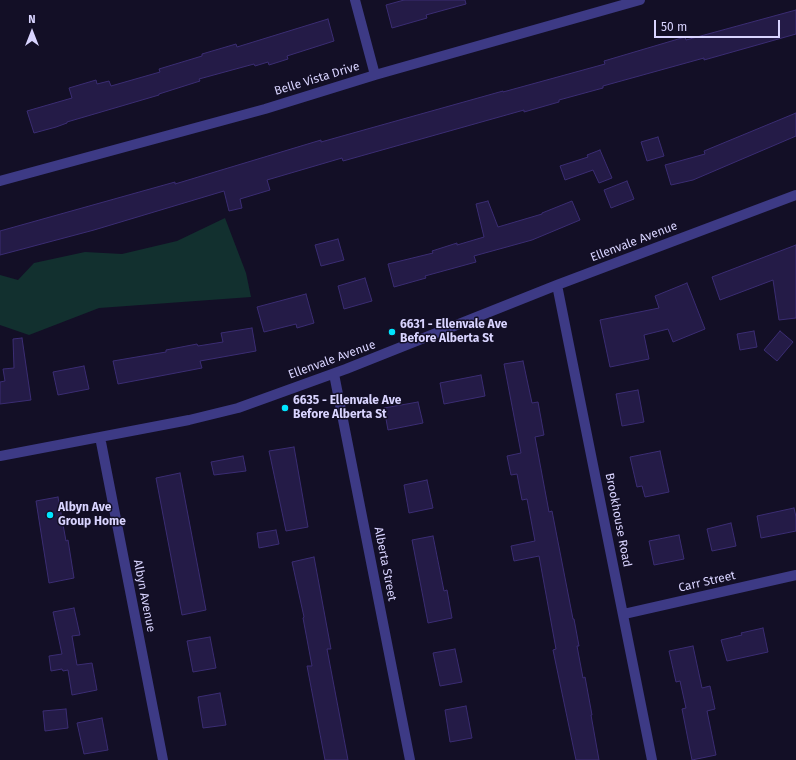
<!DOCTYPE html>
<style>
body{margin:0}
#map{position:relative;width:796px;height:760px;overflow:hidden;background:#130f26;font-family:"Fira Sans",sans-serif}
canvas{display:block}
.north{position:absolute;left:12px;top:12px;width:40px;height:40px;-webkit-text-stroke:3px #130f26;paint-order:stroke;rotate:0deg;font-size:11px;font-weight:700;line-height:16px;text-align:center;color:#d9d4ff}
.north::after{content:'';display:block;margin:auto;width:14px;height:18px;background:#d9d4ff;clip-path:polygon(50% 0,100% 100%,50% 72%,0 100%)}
.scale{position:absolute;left:654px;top:20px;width:126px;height:18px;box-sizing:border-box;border:2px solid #d9d4ff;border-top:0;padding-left:5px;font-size:12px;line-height:14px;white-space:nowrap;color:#d9d4ff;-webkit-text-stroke:3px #130f26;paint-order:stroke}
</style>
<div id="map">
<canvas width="796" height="760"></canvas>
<div class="north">N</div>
<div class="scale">50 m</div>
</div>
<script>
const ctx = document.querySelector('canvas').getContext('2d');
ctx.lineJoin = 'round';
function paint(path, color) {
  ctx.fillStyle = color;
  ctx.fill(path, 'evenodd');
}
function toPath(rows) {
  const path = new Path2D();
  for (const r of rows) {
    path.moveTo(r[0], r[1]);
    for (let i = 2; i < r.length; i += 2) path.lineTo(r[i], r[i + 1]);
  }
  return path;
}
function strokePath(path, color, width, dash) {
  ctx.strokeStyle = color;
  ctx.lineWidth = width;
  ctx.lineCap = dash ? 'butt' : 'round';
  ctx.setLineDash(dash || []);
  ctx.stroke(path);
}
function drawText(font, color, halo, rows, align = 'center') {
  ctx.font = font + ' "Fira Sans",sans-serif';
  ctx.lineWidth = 3;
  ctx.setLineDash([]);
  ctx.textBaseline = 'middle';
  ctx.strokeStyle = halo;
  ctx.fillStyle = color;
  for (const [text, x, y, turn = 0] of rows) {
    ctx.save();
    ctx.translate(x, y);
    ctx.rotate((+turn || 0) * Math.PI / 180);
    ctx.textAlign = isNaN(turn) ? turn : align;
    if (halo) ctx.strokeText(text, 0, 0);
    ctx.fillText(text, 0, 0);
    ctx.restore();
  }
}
paint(toPath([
 [225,218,246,273,251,297,99,308,29,335,0,325,0,275,18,280,34,263,85,252,122,254,177,241]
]), '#12302f');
const building = toPath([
 [404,0,465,0,466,4,426,15,427,18,392,28,386,5,404,0],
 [796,10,796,34,704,60,704,58,603,86,603,88,559,100,559,102,524,112,524,110,343,161,342,158,267,180,270,190,240,199,242,208,229,211,224,191,94,230,0,255,0,231,175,182,175,184,321,140,321,142,503,91,503,92,605,64,604,61,685,37,686,40,796,10],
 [328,19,334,41,287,56,288,59,269,65,268,62,255,66,254,64,199,79,200,81,159,94,159,95,67,122,67,123,56,127,34,133,27,111,72,98,69,88,96,80,97,84,109,81,111,86,160,72,159,69,202,56,202,54,236,44,237,47,328,19],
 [796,113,796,136,693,180,671,185,665,165,705,154,704,151,796,113],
 [658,137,664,156,647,161,641,142,658,137],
 [600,150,612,178,599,183,593,170,565,180,560,166,588,157,587,155,600,150],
 [627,181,634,199,611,208,604,190,627,181],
 [488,201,498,227,542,214,542,213,572,201,580,220,532,240,474,256,476,262,425,276,426,278,394,287,388,264,433,253,432,251,457,243,457,245,484,237,476,204,488,201],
 [338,239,344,260,321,266,315,245,338,239],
 [796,245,796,318,779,320,773,280,720,300,712,277,796,245],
 [365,278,372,301,344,309,338,286,365,278],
 [687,283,705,329,673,342,668,329,644,335,649,359,610,367,600,320,659,308,655,296,687,283],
 [306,294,314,323,297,328,296,324,264,332,257,307,306,294],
 [252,328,256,351,200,361,202,368,118,384,113,361,166,352,166,350,197,344,198,346,223,342,221,333,252,328],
 [754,331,757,347,740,350,737,334,754,331],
 [780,331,793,342,777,361,764,350,780,331],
 [22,338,31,400,0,404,0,382,5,381,3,369,14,368,13,339,22,338],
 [523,361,532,403,538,402,544,435,535,437,549,512,552,511,573,619,574,619,579,646,577,646,583,678,585,677,592,715,591,715,599,760,576,760,553,650,556,649,539,556,514,561,511,546,535,541,527,499,522,500,517,474,511,475,507,456,521,453,504,364,523,361],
 [84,366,89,389,58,395,53,372,84,366],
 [481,375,485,396,444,404,440,383,481,375],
 [638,390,644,422,622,426,616,394,638,390],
 [418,402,423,423,388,430,384,408,418,402],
 [294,447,308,527,286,531,269,451,294,447],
 [660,451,669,492,645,497,642,486,637,487,630,457,660,451],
 [243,456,246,471,214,475,211,462,243,456],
 [180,473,206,610,182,615,156,478,180,473],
 [427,480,433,508,409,513,404,485,427,480],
 [58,497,66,541,68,540,74,578,49,583,36,501,58,497],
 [794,508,796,517,796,531,761,538,757,516,794,508],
 [731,523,736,546,712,551,707,529,731,523],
 [276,530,279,544,259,548,257,533,276,530],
 [679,535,684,559,654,565,649,541,679,535],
 [433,536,444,591,447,590,452,618,428,623,412,540,433,536],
 [314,557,331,649,327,649,348,760,325,760,307,666,312,666,303,618,304,617,292,562,314,557],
 [74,608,80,635,72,636,77,665,92,663,97,690,72,695,68,670,63,671,62,669,51,671,49,656,62,654,53,612,74,608],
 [763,628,768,652,727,661,721,640,742,635,741,633,763,628],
 [210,637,216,668,193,672,187,641,210,637],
 [693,646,702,688,710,686,715,709,707,711,716,755,692,760,682,709,686,708,680,681,676,682,669,651,693,646],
 [455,649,462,682,440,686,433,653,455,649],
 [220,693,226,725,203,728,198,697,220,693],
 [466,706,472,738,450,742,445,710,466,706],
 [66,709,68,728,45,731,43,711,66,709],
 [102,718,108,750,84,754,77,723,102,718]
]);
paint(building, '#241b47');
strokePath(building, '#3b2d73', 1);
strokePath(toPath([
 [355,0,375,75],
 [0,181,265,109,375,75,640,0],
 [557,285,652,760],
 [334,374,410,760],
 [100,437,163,760],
 [0,456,189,420,238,408,346,369,557,285,796,195],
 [624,614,796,575]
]), '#3d3a85', 10);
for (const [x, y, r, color] of [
 [392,332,4,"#00e5ff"],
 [285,408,4,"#00e5ff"],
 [50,515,4,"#00e5ff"]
]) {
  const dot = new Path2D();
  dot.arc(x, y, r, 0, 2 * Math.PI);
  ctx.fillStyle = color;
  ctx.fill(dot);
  strokePath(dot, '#130f26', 1.5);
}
drawText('12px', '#d9d4ff', '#130f26', [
 ["Belle Vista Drive",317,79,-17],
 ["Ellenvale Avenue",634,242,-21],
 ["Ellenvale Avenue",332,360,-20],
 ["Brookhouse Road",618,520,79],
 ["Alberta Street",385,564,79],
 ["Carr Street",707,582,-13],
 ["Albyn Avenue",144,596,79]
]);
drawText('bold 12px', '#d9d4ff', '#130f26', [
 ["6631 - Ellenvale Ave",400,325],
 ["Before Alberta St",400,339],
 ["6635 - Ellenvale Ave",293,401],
 ["Before Alberta St",293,415],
 ["Albyn Ave",58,508],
 ["Group Home",58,522]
], 'left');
</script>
